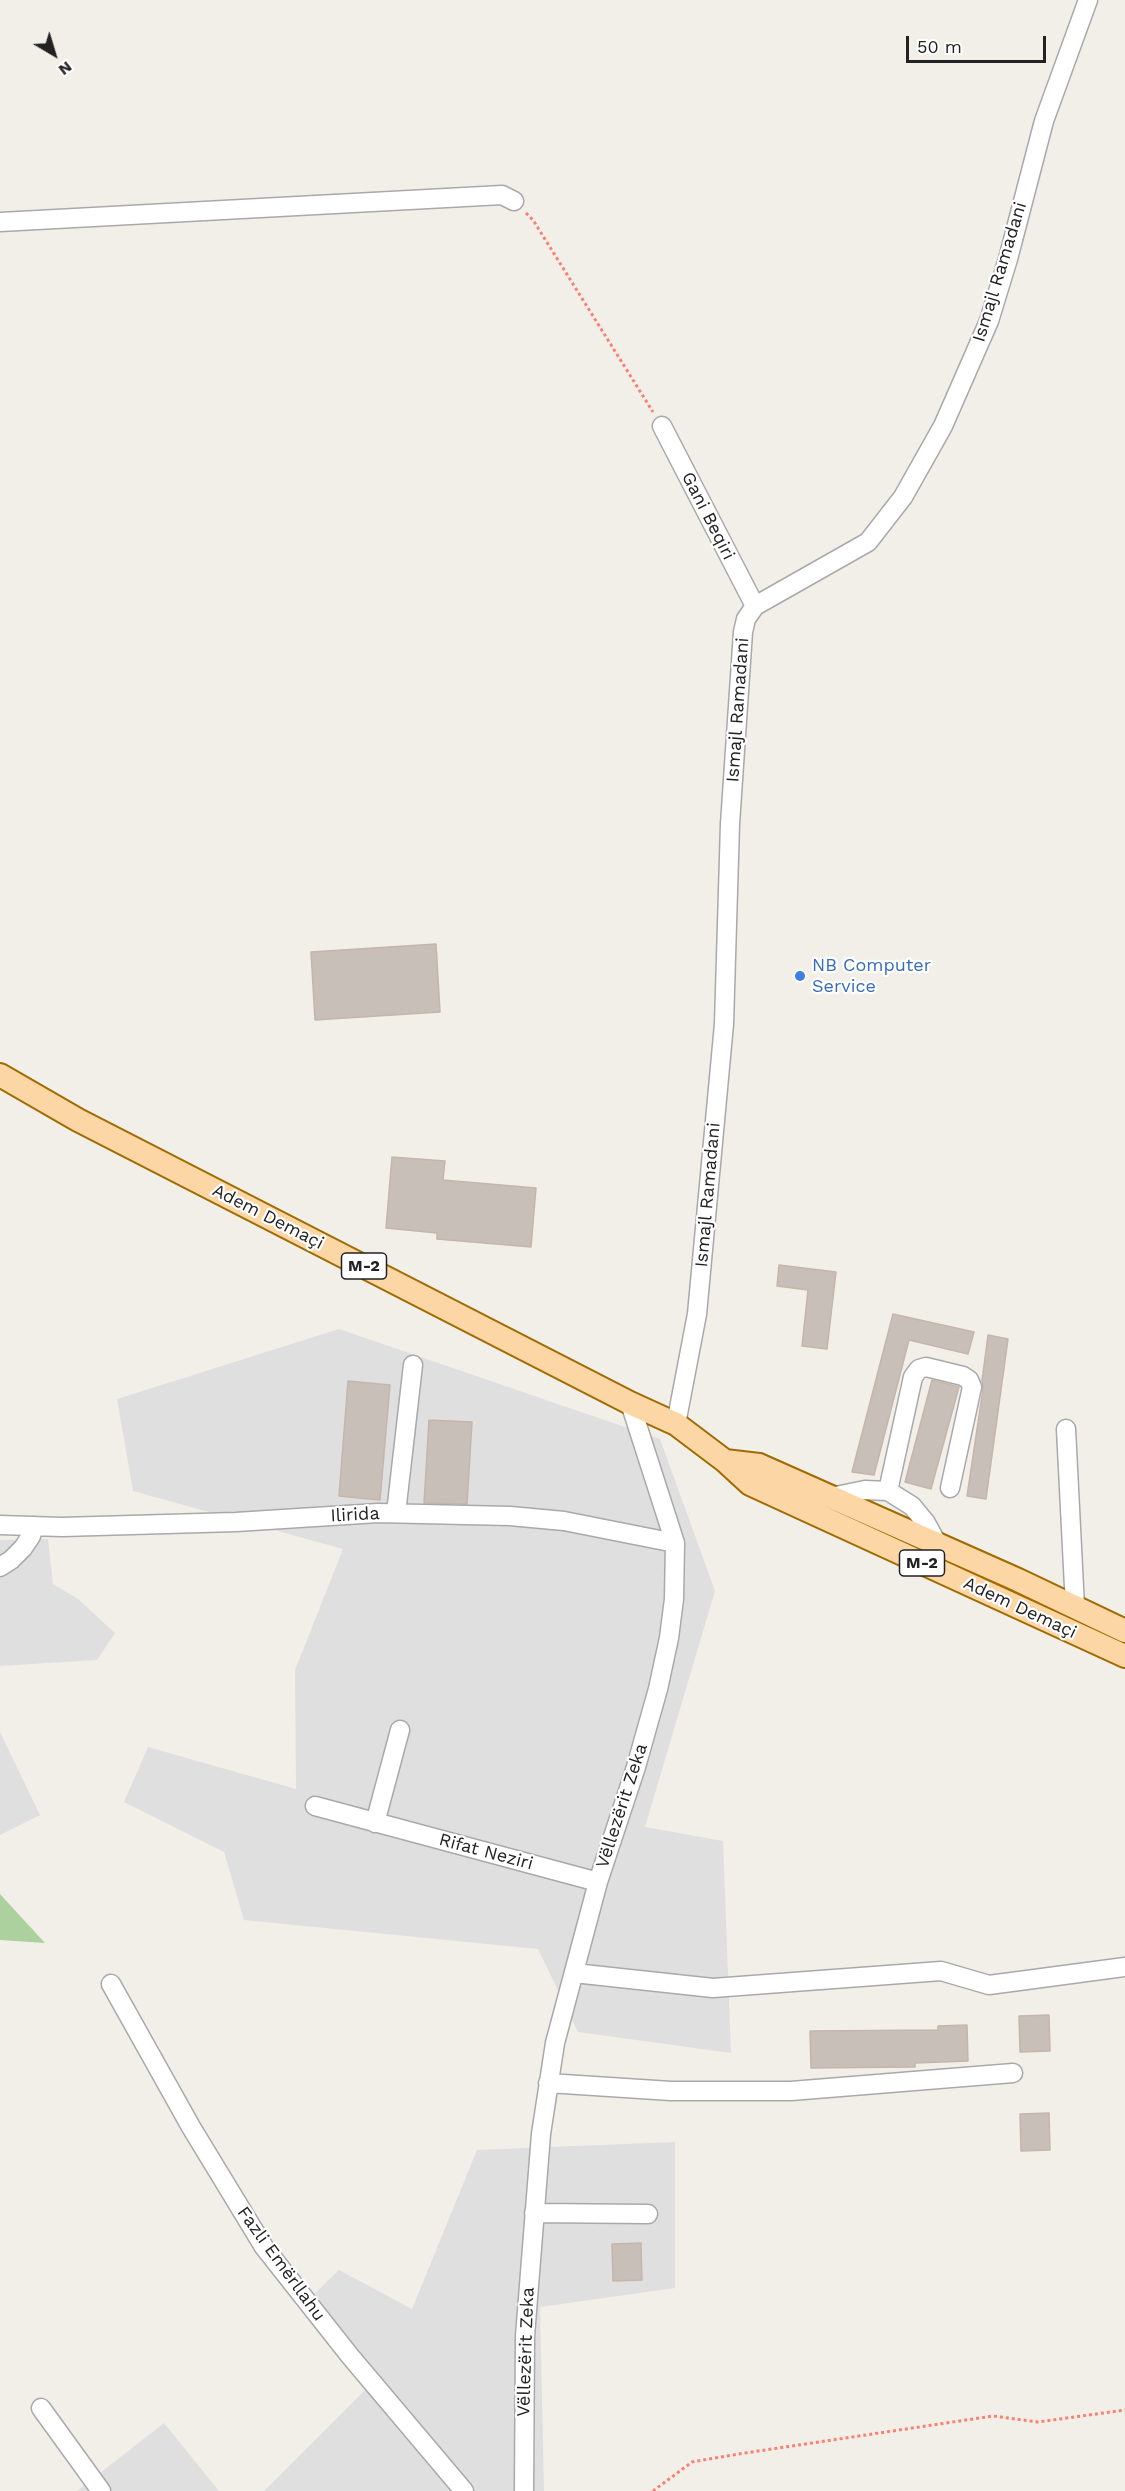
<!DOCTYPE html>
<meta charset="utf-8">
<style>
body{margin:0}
#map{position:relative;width:1125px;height:2491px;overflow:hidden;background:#f2efe9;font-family:"Work Sans",sans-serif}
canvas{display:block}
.north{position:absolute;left:24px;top:24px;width:60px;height:60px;-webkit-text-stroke:4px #fff;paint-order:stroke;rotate:142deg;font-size:16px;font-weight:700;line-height:24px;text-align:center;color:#222}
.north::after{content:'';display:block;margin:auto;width:21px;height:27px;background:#222;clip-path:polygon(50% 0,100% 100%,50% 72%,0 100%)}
.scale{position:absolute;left:906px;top:36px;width:140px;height:27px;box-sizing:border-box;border:3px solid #222;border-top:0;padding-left:8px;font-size:18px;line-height:21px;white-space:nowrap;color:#222;-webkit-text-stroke:4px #fff;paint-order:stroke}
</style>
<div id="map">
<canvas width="1125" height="2491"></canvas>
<div class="north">N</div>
<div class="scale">50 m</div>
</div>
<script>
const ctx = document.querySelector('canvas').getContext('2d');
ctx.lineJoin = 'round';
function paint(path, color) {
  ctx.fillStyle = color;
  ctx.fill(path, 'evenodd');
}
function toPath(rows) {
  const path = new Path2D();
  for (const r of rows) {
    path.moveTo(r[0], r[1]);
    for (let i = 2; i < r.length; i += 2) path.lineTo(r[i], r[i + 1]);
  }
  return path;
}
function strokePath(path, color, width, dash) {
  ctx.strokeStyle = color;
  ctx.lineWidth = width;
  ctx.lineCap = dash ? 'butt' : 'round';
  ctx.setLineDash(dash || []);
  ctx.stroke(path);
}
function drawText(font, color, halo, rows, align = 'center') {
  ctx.font = font + ' "Work Sans",sans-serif';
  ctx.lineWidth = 4.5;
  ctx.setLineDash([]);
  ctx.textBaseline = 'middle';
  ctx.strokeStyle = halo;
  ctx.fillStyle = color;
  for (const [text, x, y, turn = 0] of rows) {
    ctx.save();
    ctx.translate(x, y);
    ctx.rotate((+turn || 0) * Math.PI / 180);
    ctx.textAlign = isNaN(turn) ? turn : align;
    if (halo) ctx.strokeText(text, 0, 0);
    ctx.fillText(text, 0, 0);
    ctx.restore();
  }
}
paint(toPath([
 [339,1329,660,1439,715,1591,645,1827,723,1841,731,2053,578,2032,538,1949,244,1920,224,1852,124,1802,148,1747,296,1789,295,1670,343,1549,133,1491,117,1399],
 [48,1539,53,1584,78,1599,115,1633,97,1660,0,1666,0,1540],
 [0,1732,40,1815,0,1835],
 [675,2142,675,2288,540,2307,544,2491,264,2491,368,2387,302,2306,339,2270,412,2309,477,2150],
 [164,2423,219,2491,77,2491]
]), '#e0dfdf');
paint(toPath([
 [0,1894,45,1943,0,1940]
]), '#add19e');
const building = toPath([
 [436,944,440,1012,315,1020,311,952,436,944],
 [392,1157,445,1161,443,1180,536,1188,531,1247,437,1239,437,1233,386,1228,392,1157],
 [779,1265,836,1272,827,1349,802,1346,808,1290,777,1286,779,1265],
 [893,1314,974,1332,968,1354,909,1340,874,1475,852,1472,893,1314],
 [988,1335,1008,1339,986,1499,967,1496,983,1389,982,1381,988,1335],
 [932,1380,959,1387,931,1489,905,1482,932,1380],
 [348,1381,390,1385,380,1500,339,1496,348,1381],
 [429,1420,472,1422,467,1504,424,1503,429,1420],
 [1049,2015,1050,2051,1020,2052,1019,2016,1049,2015],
 [967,2025,968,2061,915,2063,915,2067,811,2068,810,2031,938,2030,938,2026,967,2025],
 [1049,2113,1050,2150,1021,2151,1020,2114,1049,2113],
 [641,2243,642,2280,613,2281,612,2244,641,2243]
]);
paint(building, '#c7bfb8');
strokePath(building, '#c4b6ab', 1.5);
const minor = toPath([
 [0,222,502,195,514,201],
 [662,426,755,606],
 [676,1424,697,1314,724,1024,730,824,743,632,746,619,755,606,868,542,903,497,943,426,989,321,1008,259,1044,121,1088,0],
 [1066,1429,1075,1607],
 [888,1491,913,1377,919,1369,926,1367,963,1376,969,1380,972,1387,950,1488],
 [831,1497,865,1490,888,1491,912,1506,926,1523,938,1545],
 [396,1513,413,1365],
 [0,1525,62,1527,236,1522,378,1513,510,1516,564,1521,675,1543],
 [0,1567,11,1560,23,1548,31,1536,34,1526],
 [315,1806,598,1882],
 [375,1823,400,1730],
 [574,1973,713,1988,941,1971,989,1985,1125,1967],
 [111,1984,191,2127,264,2247,350,2356,464,2491],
 [548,2083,671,2091,791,2091,1013,2073],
 [534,2213,648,2214],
 [41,2408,101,2491],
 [524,2491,525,2336,541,2134,555,2043,598,1882,636,1767,658,1689,669,1638,674,1599,675,1543,630,1403]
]);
const major = toPath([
 [0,1075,78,1120,630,1403,676,1424,725,1461,750,1484,1125,1656],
 [725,1461,759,1465,1018,1580,1125,1631]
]);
strokePath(minor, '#a9a9a9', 21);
strokePath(major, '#a06b00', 26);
strokePath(toPath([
 [526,213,533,220,653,412],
 [653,2491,692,2462,745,2453,993,2416,1038,2422,1125,2410]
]), '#fa8072', 3, [3, 3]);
strokePath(minor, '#fff', 18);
strokePath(major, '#fcd6a4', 22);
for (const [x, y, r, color] of [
 [800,976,6,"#3f7fe0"]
]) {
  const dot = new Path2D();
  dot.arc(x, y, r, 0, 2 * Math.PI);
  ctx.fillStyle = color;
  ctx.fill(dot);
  strokePath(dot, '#fff', 2);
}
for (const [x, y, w] of [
 [364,1266,45],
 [922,1563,45]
]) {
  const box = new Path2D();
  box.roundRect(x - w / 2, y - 13, w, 26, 4.5);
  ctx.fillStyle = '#fff';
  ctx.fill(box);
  strokePath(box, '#222', 1.5);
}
drawText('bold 16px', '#222', null, [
 ["M-2",364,1266],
 ["M-2",922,1563]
]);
drawText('18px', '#222', '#fff', [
 ["Ismajl Ramadani",1000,272,-73],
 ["Gani Beqiri",708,516,63],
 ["Ismajl Ramadani",738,710,-86],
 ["Ismajl Ramadani",708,1195,-85],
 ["Adem Demaçi",268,1217,27],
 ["Ilirida",355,1515,-3],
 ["Adem Demaçi",1020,1608,25],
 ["Vëllezërit Zeka",622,1806,-72],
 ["Rifat Neziri",486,1852,15],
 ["Fazli Emërllahu",281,2264,54],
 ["Vëllezërit Zeka",526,2352,-88]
]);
drawText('18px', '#366cbe', '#fff', [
 ["NB Computer",812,966],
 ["Service",812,987]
], 'left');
</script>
